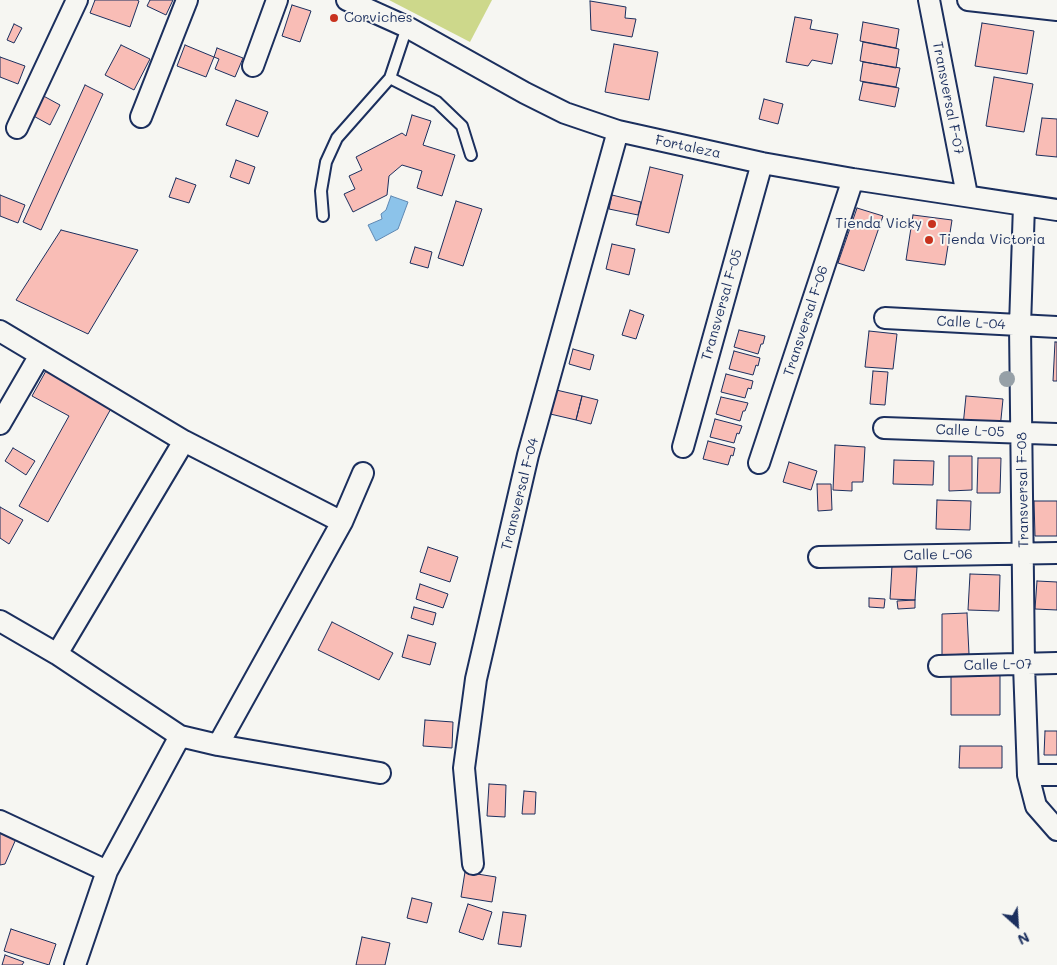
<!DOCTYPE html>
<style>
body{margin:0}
#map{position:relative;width:1057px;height:965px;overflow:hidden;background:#f6f6f2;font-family:Mali,sans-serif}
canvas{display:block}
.north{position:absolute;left:992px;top:900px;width:50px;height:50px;-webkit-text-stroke:4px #f6f6f2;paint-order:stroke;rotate:154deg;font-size:14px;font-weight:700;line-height:20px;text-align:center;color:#1b2f5e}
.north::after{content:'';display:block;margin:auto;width:18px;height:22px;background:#1b2f5e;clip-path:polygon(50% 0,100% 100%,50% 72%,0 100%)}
</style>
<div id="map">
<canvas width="1057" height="965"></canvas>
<div class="north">N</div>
</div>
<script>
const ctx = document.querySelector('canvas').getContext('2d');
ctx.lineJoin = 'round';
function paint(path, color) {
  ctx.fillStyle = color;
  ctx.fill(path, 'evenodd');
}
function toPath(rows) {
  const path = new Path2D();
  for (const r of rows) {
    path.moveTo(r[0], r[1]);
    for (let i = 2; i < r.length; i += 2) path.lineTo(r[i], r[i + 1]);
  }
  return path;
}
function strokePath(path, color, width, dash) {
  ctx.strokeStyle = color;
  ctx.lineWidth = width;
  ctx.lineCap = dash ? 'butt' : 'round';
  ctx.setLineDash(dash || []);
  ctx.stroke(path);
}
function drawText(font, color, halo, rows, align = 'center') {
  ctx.font = font + ' Mali,sans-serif';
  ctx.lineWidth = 4;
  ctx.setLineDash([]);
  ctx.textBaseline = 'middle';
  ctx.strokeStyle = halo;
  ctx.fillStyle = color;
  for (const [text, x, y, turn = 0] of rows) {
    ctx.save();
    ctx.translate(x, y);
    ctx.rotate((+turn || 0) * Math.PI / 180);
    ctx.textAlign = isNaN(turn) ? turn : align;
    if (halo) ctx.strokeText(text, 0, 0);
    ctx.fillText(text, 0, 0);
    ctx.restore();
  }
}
paint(toPath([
 [389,0,492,0,470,42]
]), '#cdd88b');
const water = toPath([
 [391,196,408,202,398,229,376,241,368,225,382,219,381,214,386,210,391,196]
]);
paint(water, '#8cc3ea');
strokePath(water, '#5f88b2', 1);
const building = toPath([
 [95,0,137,0,139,1,130,27,90,13,95,0],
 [150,0,173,0,166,15,147,6,150,0],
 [590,1,626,7,625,18,636,19,632,37,591,30,590,1],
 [292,5,311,11,300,42,282,36,292,5],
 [795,17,812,20,810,29,838,34,832,64,812,60,808,66,786,62,795,17],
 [863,22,899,29,896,48,860,41,863,22],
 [982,23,1034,31,1027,74,975,66,982,23],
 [14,24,22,28,14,43,7,40,14,24],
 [863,42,899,49,896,68,860,61,863,42],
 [614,44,658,52,649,100,605,92,614,44],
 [121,45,150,59,134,90,105,75,121,45],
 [185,45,214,57,206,77,177,66,185,45],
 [217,48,243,58,235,77,215,69,219,59,214,57,217,48],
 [0,57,25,66,18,84,0,77,0,57],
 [863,62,900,68,896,87,860,81,863,62],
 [994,77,1033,84,1024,132,986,126,994,77],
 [863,82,899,88,895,107,859,100,863,82],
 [85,85,103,94,41,230,23,222,85,85],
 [38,93,60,105,50,125,28,113,38,93],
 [764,99,783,104,778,124,759,119,764,99],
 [236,100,268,112,258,137,226,125,236,100],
 [412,115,431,121,423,145,455,155,442,196,417,188,422,171,402,165,389,176,387,195,353,212,344,194,355,189,349,176,362,170,356,157,402,133,406,136,412,115],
 [1042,118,1057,119,1057,157,1036,155,1042,118],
 [236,160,255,167,249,184,230,177,236,160],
 [650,167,683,175,669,233,636,225,650,167],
 [176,178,196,185,189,203,169,197,176,178],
 [0,195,25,205,18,223,0,216,0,195],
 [612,195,641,202,638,215,609,209,612,195],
 [456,201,482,209,463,266,438,258,456,201],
 [857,208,883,216,864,271,838,263,857,208],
 [913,215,952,220,945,265,906,260,913,215],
 [61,230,138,250,88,334,16,300,61,230],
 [612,244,635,249,629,275,606,269,612,244],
 [415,247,432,252,428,268,410,263,415,247],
 [630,310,644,315,636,339,622,335,630,310],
 [739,330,765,336,763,344,761,344,758,354,734,347,739,330],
 [869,331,897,334,893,369,865,367,869,331],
 [1055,342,1057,342,1057,381,1053,381,1055,342],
 [573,349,594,355,590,370,569,364,573,349],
 [734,351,760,358,758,366,756,365,753,375,729,369,734,351],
 [47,369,113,405,48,522,19,506,69,416,32,396,47,369],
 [873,371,888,372,885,405,870,404,873,371],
 [726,374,753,381,751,389,748,388,745,398,721,392,726,374],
 [552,389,582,396,576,420,546,413,552,389],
 [582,396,598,400,591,424,576,420,582,396],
 [966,396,1003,399,1000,429,963,426,966,396],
 [721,397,748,403,745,411,743,411,740,421,716,414,721,397],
 [715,419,742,426,739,434,737,433,734,443,710,437,715,419],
 [708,441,735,448,733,456,731,455,728,465,703,459,708,441],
 [835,445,865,447,863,482,852,482,852,491,833,490,835,445],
 [13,448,35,461,26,475,5,461,13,448],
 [949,456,972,456,972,490,949,491,949,456],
 [978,458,1001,458,1000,493,977,493,978,458],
 [894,460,934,461,933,485,893,484,894,460],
 [789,462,817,471,811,490,783,482,789,462],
 [817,484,831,484,832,510,818,511,817,484],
 [937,500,971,501,970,530,936,529,937,500],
 [1034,501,1057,501,1057,536,1035,536,1034,501],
 [0,507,23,520,9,544,0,538,0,507],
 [428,547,458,557,450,582,420,572,428,547],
 [892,566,917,567,915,600,890,599,892,566],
 [970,574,1000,575,999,611,968,610,970,574],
 [1037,581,1057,582,1057,610,1035,609,1037,581],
 [420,584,448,594,443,608,416,599,420,584],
 [869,598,885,599,884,608,869,607,869,598],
 [915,600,915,608,898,609,897,601,915,600],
 [414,607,436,613,433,625,411,618,414,607],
 [967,613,969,654,942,655,942,614,967,613],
 [332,622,393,653,379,680,318,650,332,622],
 [408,635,436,643,430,665,402,657,408,635],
 [951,673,1000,674,1000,715,951,715,951,673],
 [425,720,453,722,452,748,423,746,425,720],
 [1045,731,1057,731,1057,755,1044,755,1045,731],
 [960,746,1002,746,1002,768,959,768,960,746],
 [489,784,506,785,505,817,487,816,489,784],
 [524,791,536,792,535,814,522,814,524,791],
 [0,828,19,832,5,864,0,865,0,828],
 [465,872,496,877,492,902,461,897,465,872],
 [412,898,432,903,427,923,407,918,412,898],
 [468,904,492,912,483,940,459,932,468,904],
 [503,912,526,915,521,947,498,944,503,912],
 [11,929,56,944,49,965,4,951,11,929],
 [362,937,390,943,385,965,356,965,362,937],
 [5,955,24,962,22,965,2,965,5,955]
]);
paint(building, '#f9bdb6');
strokePath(building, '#1b2f5e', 1);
const lane = toPath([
 [390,78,437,102,462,126,471,155],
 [323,216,321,191,326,162,337,138,390,78,407,27]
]);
const street = toPath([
 [347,0,407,27,525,93,565,113,618,131,762,163,853,179,1057,210],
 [929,0,967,195],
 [968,0,1057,10],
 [253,66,277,0],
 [141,117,187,0],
 [17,128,77,0],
 [1024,205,1020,326,1024,665,1028,775,1036,806,1057,830],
 [885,318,1057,327],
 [0,331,184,441,342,522],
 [0,424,40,355],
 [884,428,1057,434],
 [683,447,762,163],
 [759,463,853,179],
 [819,557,1057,553],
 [0,621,57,654,180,736,218,745,380,773],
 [57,654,184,441],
 [939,666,1057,663],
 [218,745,342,522,363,473],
 [1028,775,1057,775],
 [0,821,107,871],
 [473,864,464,768,476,679,528,455,618,131],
 [75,965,107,871,180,736]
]);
strokePath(lane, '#1b2f5e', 14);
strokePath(street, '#1b2f5e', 24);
strokePath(lane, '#f6f6f2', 10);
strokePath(street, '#f6f6f2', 20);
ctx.fillStyle = '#96a0a7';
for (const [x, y] of [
 [1007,379]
]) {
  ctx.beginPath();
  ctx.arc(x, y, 8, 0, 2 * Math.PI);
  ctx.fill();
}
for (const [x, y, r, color] of [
 [334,18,5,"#c8321e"],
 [932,224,5,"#c8321e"],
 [929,240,5,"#c8321e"]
]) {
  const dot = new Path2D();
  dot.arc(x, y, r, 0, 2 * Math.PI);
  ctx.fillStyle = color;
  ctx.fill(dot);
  strokePath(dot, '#f6f6f2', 2);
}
drawText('14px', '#1b2f5e', '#f6f6f2', [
 ["Corviches",344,18],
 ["Tienda Vicky",922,224,"right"],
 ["Tienda Victoria",939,240]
], 'left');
drawText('14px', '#1b2f5e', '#f6f6f2', [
 ["Transversal F-07",948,98,79],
 ["Fortaleza",688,147,12],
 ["Transversal F-05",722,305,-74],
 ["Transversal F-06",806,321,-72],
 ["Calle L-04",971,323,3],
 ["Calle L-05",970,431,2],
 ["Transversal F-08",1023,490,-91],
 ["Transversal F-04",520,494,-76],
 ["Calle L-06",938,555,-1],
 ["Calle L-07",998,665,-1]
]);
</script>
